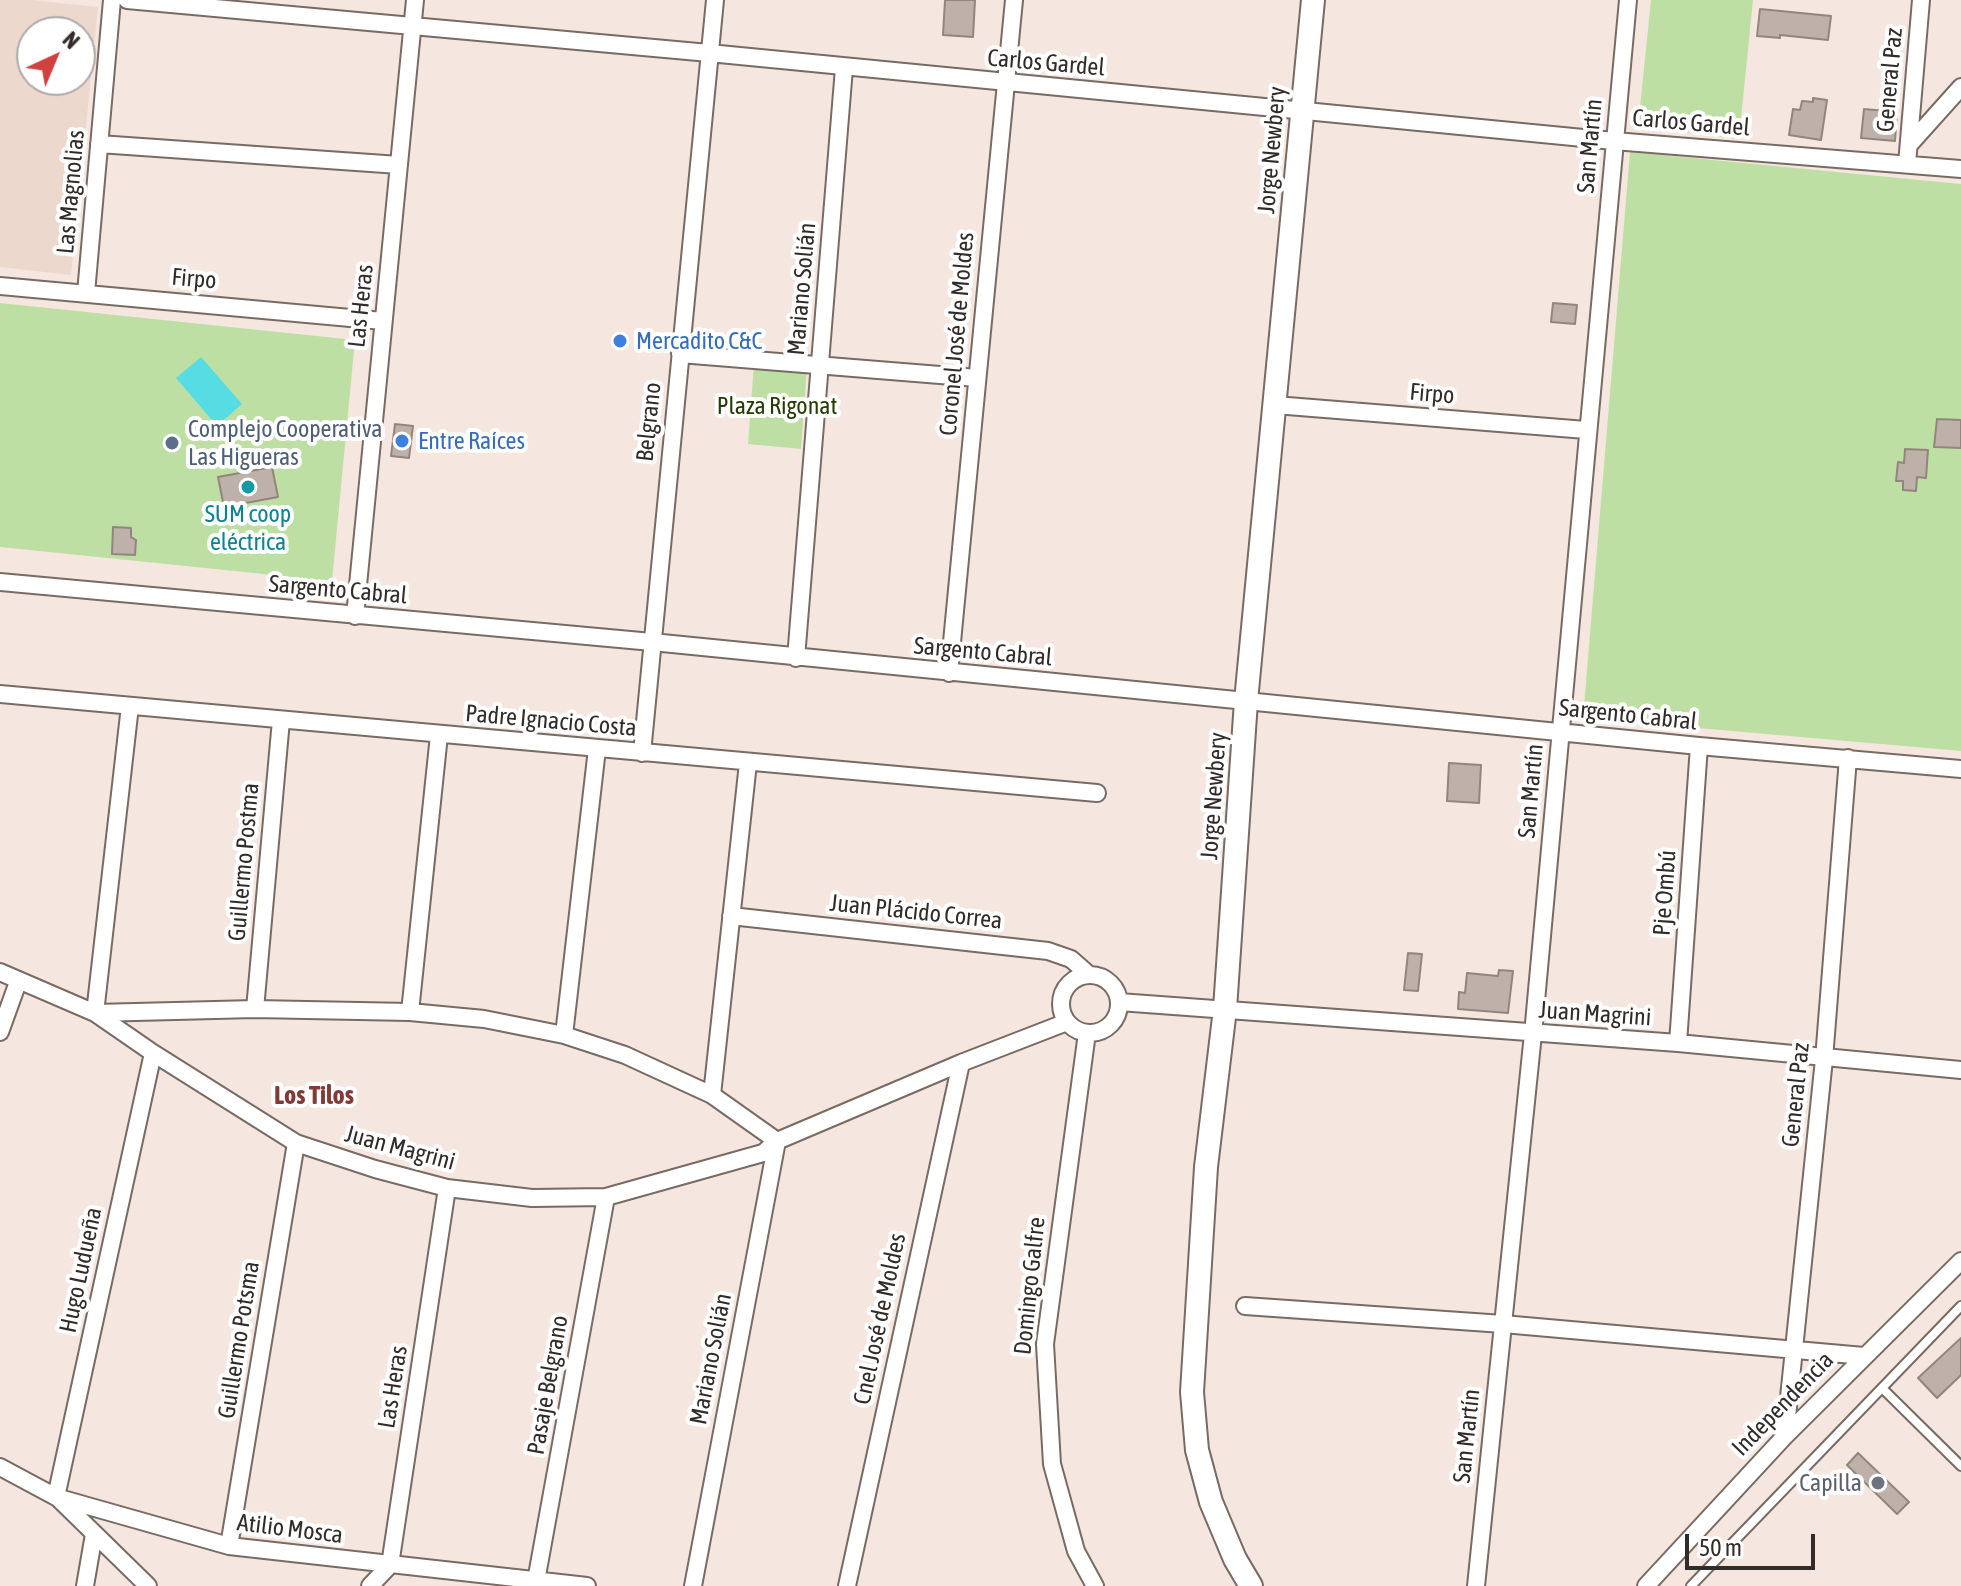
<!DOCTYPE html>
<meta charset="utf-8">
<style>
body{margin:0}
#map{position:relative;width:1961px;height:1586px;overflow:hidden;background:#f5e7df;font-family:"Asap Condensed",sans-serif}
canvas{display:block}
.north{position:absolute;left:16px;top:16px;width:80px;height:80px;box-sizing:border-box;background:#fff;border:2px solid #adaba9;border-radius:50%;rotate:44deg;font-size:22px;font-weight:700;line-height:32px;text-align:center;color:#312c29}
.north::after{content:'';display:block;margin:auto;width:28px;height:36px;background:#d0413f;clip-path:polygon(50% 0,100% 100%,50% 72%,0 100%)}
.scale{position:absolute;left:1685px;top:1534px;width:130px;height:36px;box-sizing:border-box;border:4px solid #312c29;border-top:0;padding-left:10px;font-size:24px;line-height:28px;white-space:nowrap;color:#312c29;-webkit-text-stroke:6px #fff;paint-order:stroke}
</style>
<div id="map">
<canvas width="1961" height="1586"></canvas>
<div class="north">N</div>
<div class="scale">50 m</div>
</div>
<script>
const ctx = document.querySelector('canvas').getContext('2d');
ctx.lineJoin = 'round';
function paint(path, color) {
  ctx.fillStyle = color;
  ctx.fill(path, 'evenodd');
}
function toPath(rows) {
  const path = new Path2D();
  for (const r of rows) {
    if (r.length === 3) {
      path.moveTo(r[0] + r[2], r[1]);
      path.arc(r[0], r[1], r[2], 0, 2 * Math.PI);
      continue;
    }
    path.moveTo(r[0], r[1]);
    for (let i = 2; i < r.length; i += 2) path.lineTo(r[i], r[i + 1]);
  }
  return path;
}
function strokePath(path, color, width, dash) {
  ctx.strokeStyle = color;
  ctx.lineWidth = width;
  ctx.lineCap = dash ? 'butt' : 'round';
  ctx.setLineDash(dash || []);
  ctx.stroke(path);
}
function drawText(font, color, halo, rows, align = 'center') {
  ctx.font = font + ' "Asap Condensed",sans-serif';
  ctx.lineWidth = 8;
  ctx.setLineDash([]);
  ctx.textBaseline = 'middle';
  ctx.strokeStyle = halo;
  ctx.fillStyle = color;
  for (const [text, x, y, turn = 0] of rows) {
    ctx.save();
    ctx.translate(x, y);
    ctx.rotate((+turn || 0) * Math.PI / 180);
    ctx.textAlign = isNaN(turn) ? turn : align;
    if (halo) ctx.strokeText(text, 0, 0);
    ctx.fillText(text, 0, 0);
    ctx.restore();
  }
}
paint(toPath([
 [0,0,32,0,98,7,71,275,0,267],
 [32,32,80,32,80,80,32,80]
]), '#edd8cd');
paint(toPath([
 [1651,0,1753,0,1739,139,1638,127],
 [1630,152,1961,184,1961,751,1583,718],
 [0,303,355,340,332,581,0,547],
 [754,364,807,368,801,449,748,444]
]), '#bedfa4');
paint(toPath([
 [201,357,242,404,217,426,176,378]
]), '#55dde3');
const building = toPath([
 [945,0,975,0,973,37,943,35,945,0],
 [1760,9,1831,16,1828,40,1780,35,1780,38,1757,36,1760,9],
 [1813,98,1827,100,1821,140,1789,135,1793,109,1800,110,1802,101,1813,102,1813,98],
 [1864,109,1897,112,1895,141,1861,138,1864,109],
 [1553,303,1577,305,1575,324,1551,322,1553,303],
 [1937,419,1961,420,1961,448,1934,447,1937,419],
 [395,424,413,426,409,458,391,456,395,424],
 [1905,449,1928,450,1926,478,1917,477,1916,491,1903,490,1903,481,1896,481,1898,462,1904,463,1905,449],
 [272,467,278,497,224,507,218,477,272,467],
 [113,527,131,528,131,537,136,540,135,555,112,554,113,527],
 [1449,763,1481,765,1479,803,1447,801,1449,763],
 [1408,953,1422,954,1418,991,1404,990,1408,953],
 [1499,970,1513,971,1508,1013,1458,1009,1459,992,1465,993,1467,973,1498,976,1499,970],
 [1961,1338,1961,1375,1937,1398,1918,1378,1961,1338],
 [1858,1453,1909,1502,1897,1514,1847,1465,1858,1453]
]);
paint(building, '#beb1a9');
strokePath(building, '#92857e', 2);
const service = toPath([
 [1883,1389,1961,1466],
 [1691,1586,1961,1306]
]);
const minor = toPath([
 [127,0,709,53,1614,141,1961,169],
 [99,144,399,165],
 [1909,145,1961,87],
 [1907,164,1921,0],
 [0,286,383,321],
 [86,293,112,0],
 [680,354,977,378],
 [1275,405,1586,430],
 [0,582,652,642,1699,746,1961,769],
 [355,616,415,0],
 [796,658,844,68],
 [949,673,1014,0],
 [0,694,1097,793],
 [130,706,95,1013,255,1009,410,1012,484,1019,564,1035,625,1055,712,1095,777,1141,693,1586],
 [642,753,715,0],
 [731,916,1048,951,1071,959,1088,974],
 [0,972,95,1013,153,1053,296,1143,375,1169,447,1188,532,1198,606,1197,763,1153,777,1141,961,1063,1067,1022],
 [1090,1004,29],
 [1119,1002,1678,1043,1961,1070],
 [255,1009,281,720],
 [410,1012,439,735],
 [0,1032,18,982],
 [1087,1033,1045,1344,1052,1464,1076,1551,1095,1586],
 [564,1035,597,749],
 [1678,1043,1699,746],
 [712,1095,748,763],
 [1245,1306,1503,1324,1864,1356],
 [1785,1436,1824,1059,1848,758],
 [0,1467,56,1497,229,1546,587,1586],
 [56,1497,153,1053],
 [58,1498,148,1586],
 [229,1546,296,1143],
 [536,1581,606,1197],
 [85,1586,94,1534],
 [370,1586,390,1565,447,1188],
 [847,1586,961,1063],
 [1476,1586,1533,1034,1628,0],
 [1646,1586,1785,1436,1961,1261]
]);
const secondary = toPath([
 [1251,1586,1235,1559,1211,1502,1197,1450,1192,1392,1206,1167,1225,1009,1246,701,1313,0]
]);
strokePath(service, '#776b64', 12);
strokePath(minor, '#776b64', 20);
strokePath(secondary, '#776b64', 26);
strokePath(service, '#fff', 8);
strokePath(minor, '#fff', 16);
strokePath(secondary, '#fff', 22);
for (const [x, y, r, color] of [
 [620,341,8,"#3f7fe0"],
 [402,441,8,"#3f7fe0"],
 [172,443,8,"#5c6f8a"],
 [248,487,8,"#0f9aa8"],
 [1878,1483,8,"#6b7280"]
]) {
  const dot = new Path2D();
  dot.arc(x, y, r, 0, 2 * Math.PI);
  ctx.fillStyle = color;
  ctx.fill(dot);
  strokePath(dot, '#fff', 3);
}
drawText('24px', '#312c29', '#fff', [
 ["Carlos Gardel",1046,63,5],
 ["General Paz",1890,80,-85],
 ["Carlos Gardel",1691,123,5],
 ["San Martín",1590,146,-85],
 ["Jorge Newbery",1272,150,-85],
 ["Las Magnolias",71,192,-85],
 ["Firpo",194,279,5],
 ["Mariano Solián",802,289,-85],
 ["Las Heras",361,306,-84],
 ["Coronel José de Moldes",957,334,-85],
 ["Firpo",1432,394,5],
 ["Belgrano",649,422,-84],
 ["Sargento Cabral",338,590,5],
 ["Sargento Cabral",983,652,5],
 ["Sargento Cabral",1628,715,6],
 ["Padre Ignacio Costa",551,721,5],
 ["San Martín",1531,791,-85],
 ["Jorge Newbery",1214,796,-86],
 ["Guillermo Postma",244,862,-85],
 ["Pje Ombú",1665,893,-86],
 ["Juan Plácido Correa",916,912,6],
 ["Juan Magrini",1595,1014,4],
 ["General Paz",1796,1095,-84],
 ["Juan Magrini",400,1148,15],
 ["Hugo Ludueña",81,1270,-78],
 ["Domingo Galfre",1030,1286,-84],
 ["Cnel José de Moldes",880,1319,-78],
 ["Guillermo Potsma",239,1340,-81],
 ["Mariano Solián",711,1359,-79],
 ["Pasaje Belgrano",548,1385,-80],
 ["Las Heras",393,1387,-81],
 ["Independencia",1783,1404,-46],
 ["San Martín",1467,1436,-84],
 ["Atilio Mosca",290,1529,7]
]);
drawText('24px', '#366cbe', '#fff', [
 ["Mercadito C&C",636,341],
 ["Entre Raíces",418,441]
], 'left');
drawText('24px', '#223d02', '#fff', [
 ["Plaza Rigonat",777,406]
]);
drawText('24px', '#4e5e75', '#fff', [
 ["Complejo Cooperativa",188,429],
 ["Las Higueras",188,457]
], 'left');
drawText('24px', '#0d838f', '#fff', [
 ["SUM coop",248,514],
 ["eléctrica",248,542]
]);
drawText('24px', '#5b616d', '#fff', [
 ["Capilla",1862,1483]
], 'right');
drawText('bold 26px', '#823a36', '#fff', [
 ["Los Tilos",314,1096]
]);
</script>
